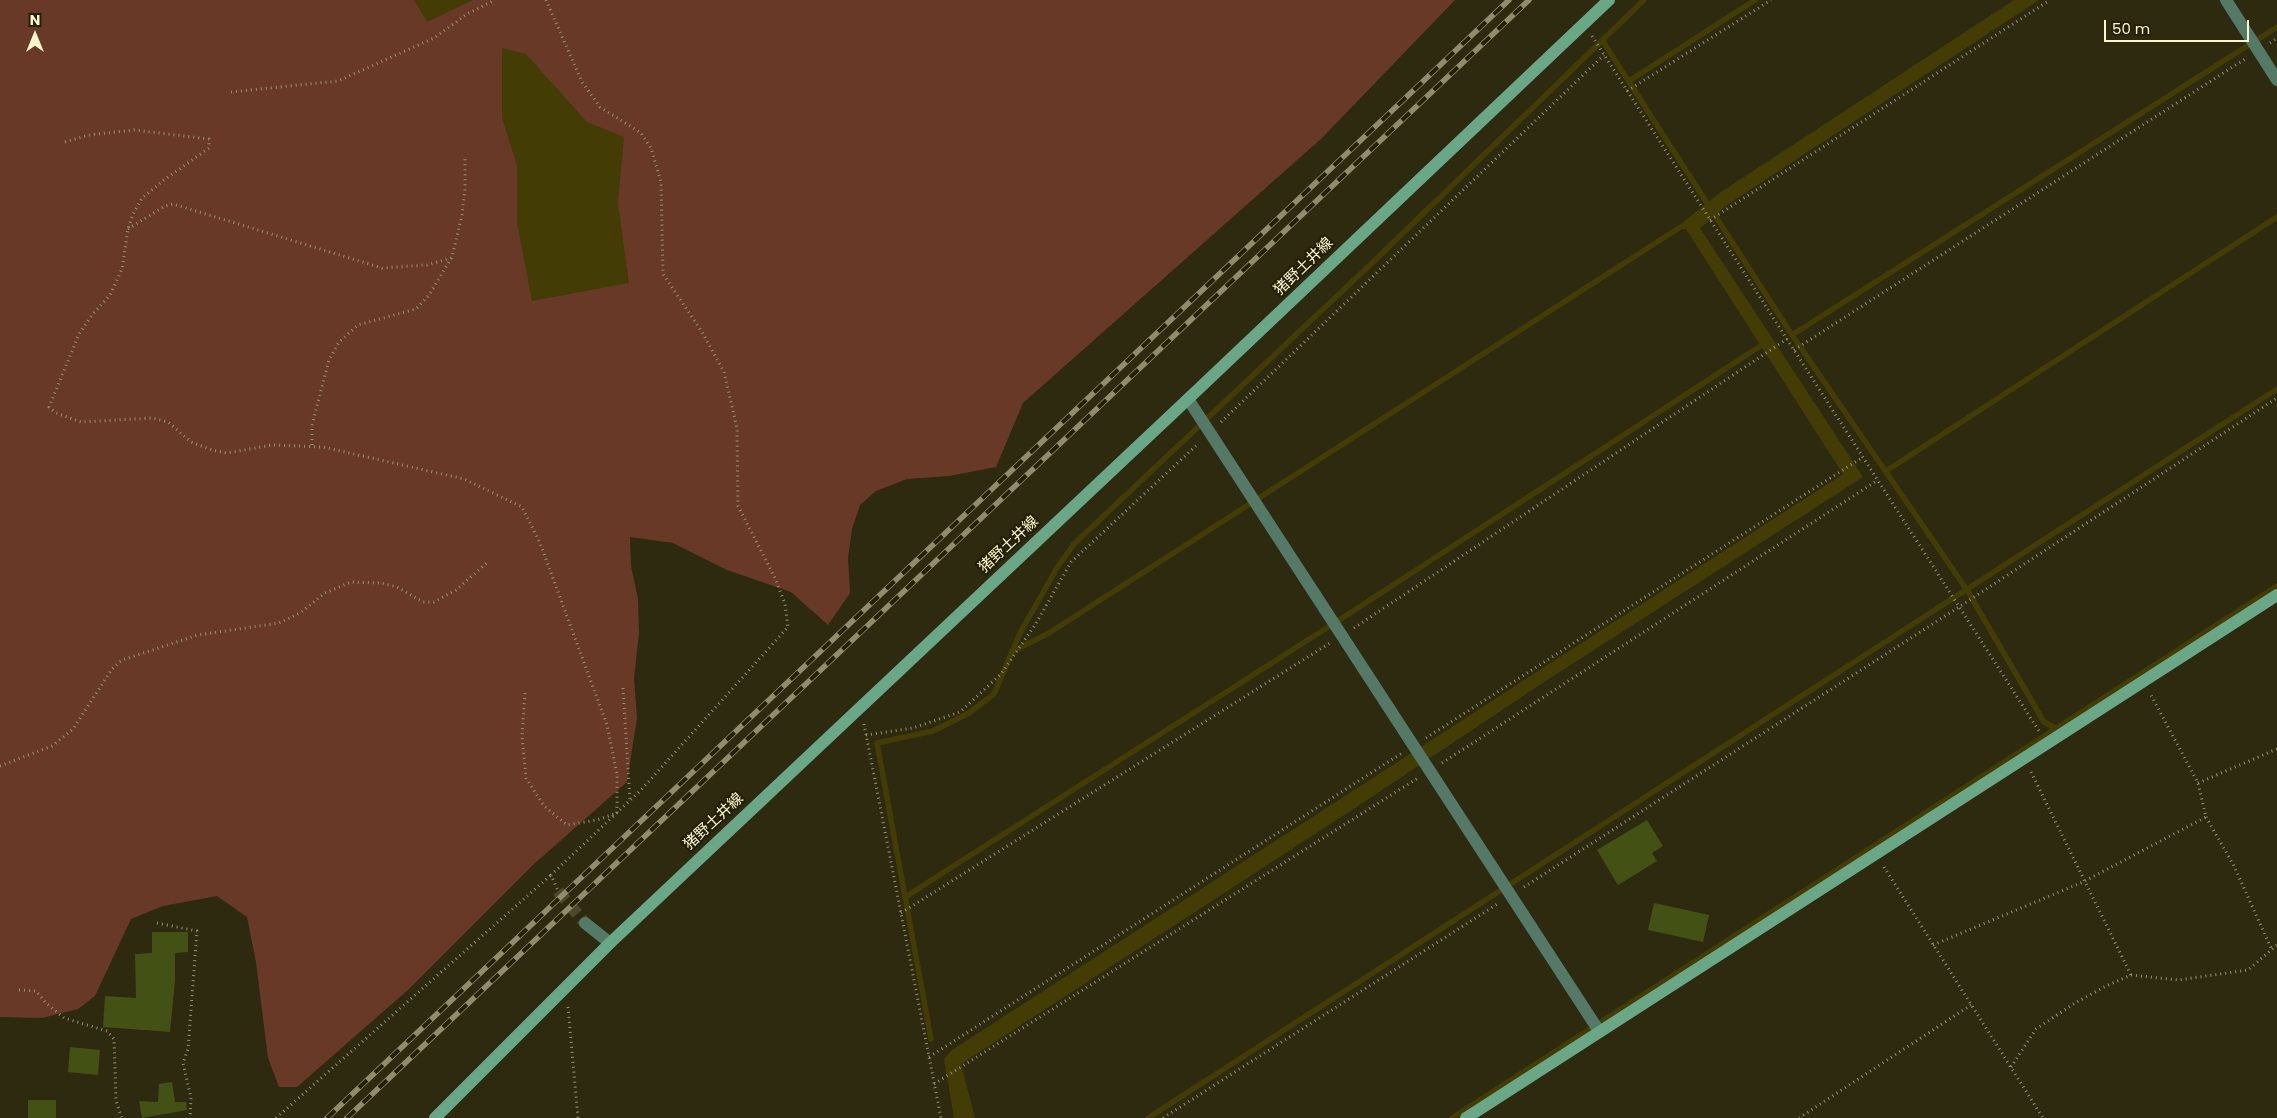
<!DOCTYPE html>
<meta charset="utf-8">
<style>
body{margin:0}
#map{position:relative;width:2277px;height:1118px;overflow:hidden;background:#2e2a10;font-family:Poppins,sans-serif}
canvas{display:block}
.north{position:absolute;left:10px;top:10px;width:50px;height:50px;-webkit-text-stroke:4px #242006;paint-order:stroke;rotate:0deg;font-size:14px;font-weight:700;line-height:20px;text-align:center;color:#fbf5cd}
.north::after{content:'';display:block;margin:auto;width:18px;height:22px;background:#fbf5cd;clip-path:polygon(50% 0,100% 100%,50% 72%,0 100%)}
.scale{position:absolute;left:2104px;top:20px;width:145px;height:22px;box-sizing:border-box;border:2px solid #fbf5cd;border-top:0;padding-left:6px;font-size:15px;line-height:18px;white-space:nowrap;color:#fbf5cd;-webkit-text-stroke:4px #242006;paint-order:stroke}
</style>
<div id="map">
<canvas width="2277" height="1118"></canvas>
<div class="north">N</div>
<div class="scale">50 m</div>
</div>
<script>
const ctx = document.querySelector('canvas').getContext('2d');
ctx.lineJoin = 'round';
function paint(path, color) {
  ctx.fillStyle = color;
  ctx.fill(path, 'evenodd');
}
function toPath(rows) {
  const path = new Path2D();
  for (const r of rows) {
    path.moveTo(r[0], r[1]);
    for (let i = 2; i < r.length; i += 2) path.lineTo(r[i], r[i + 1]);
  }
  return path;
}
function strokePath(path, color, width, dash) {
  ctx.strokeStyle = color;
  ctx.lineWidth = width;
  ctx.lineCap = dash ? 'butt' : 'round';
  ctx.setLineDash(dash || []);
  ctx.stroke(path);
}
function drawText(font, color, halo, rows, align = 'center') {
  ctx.font = font + ' Poppins,"Noto Sans JP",sans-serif';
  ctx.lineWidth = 4.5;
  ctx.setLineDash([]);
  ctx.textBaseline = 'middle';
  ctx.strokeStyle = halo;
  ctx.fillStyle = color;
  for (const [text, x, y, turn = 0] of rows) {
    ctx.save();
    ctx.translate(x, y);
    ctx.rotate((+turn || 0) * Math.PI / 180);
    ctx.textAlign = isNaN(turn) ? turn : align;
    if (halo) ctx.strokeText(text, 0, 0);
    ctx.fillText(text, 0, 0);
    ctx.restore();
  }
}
paint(toPath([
 [0,0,1455,0,1322,138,1023,403,996,467,949,476,907,479,876,491,860,505,852,529,848,558,850,593,828,625,791,592,727,570,673,543,630,537,631,566,638,599,639,633,634,678,637,718,627,782,534,864,409,989,297,1087,279,1087,268,1058,256,962,247,917,217,896,163,906,131,919,95,996,78,1009,42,1018,0,1017]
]), '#693927');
paint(toPath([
 [414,0,473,0,427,22],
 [2014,0,2039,0,1730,203,1700,228,1863,477,1538,686,1355,808,961,1064,975,1118,954,1118,944,1059,952,1050,1843,474,1682,223,1721,192],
 [502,48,526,54,587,122,624,137,618,203,629,283,532,301,517,223,517,166,502,118]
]), '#443c05');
strokePath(toPath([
 [1602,40,1792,335,1967,590,2044,722,2056,728],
 [1629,81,1755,0],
 [1792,335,2277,27],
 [1886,471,2277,217],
 [1013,651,1049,633,1682,226,1691,227],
 [905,897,1347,615,1765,343],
 [931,1039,877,743,933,731,969,713,994,694,1020,633,1057,568,1074,544,1372,263,1644,0],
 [1148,1118,2277,389],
 [1452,1118,2277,586]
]), '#443c05', 5.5);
paint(toPath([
 [1647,820,1663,846,1652,853,1657,861,1618,885,1597,850],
 [1654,903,1709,915,1703,942,1648,930],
 [152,932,188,932,188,952,175,953,175,980,170,1032,103,1027,105,996,136,998,135,954,152,953],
 [70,1047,100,1050,98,1075,68,1072],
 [172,1082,175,1102,186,1102,187,1110,142,1118,139,1101,158,1102,159,1084],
 [28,1100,56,1100,56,1118,28,1118]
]), '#435115');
strokePath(toPath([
 [558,891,585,923]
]), '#4d482c', 12, [12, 6]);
strokePath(toPath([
 [546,0,582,82,600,107,641,133,651,148,661,182,663,274,702,332,724,372,737,428,738,506,775,578,785,604,788,627,641,790,551,875,558,891],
 [1592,36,2039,731],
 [2270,43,2277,38],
 [1627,91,1771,0],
 [231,92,338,81,434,38,467,14,495,0],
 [65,142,89,135,134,130,209,139,209,148,164,180,142,198,133,214,128,229,122,269,110,295,92,315,79,334,49,407,56,413,81,422,152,418,168,422,191,442,212,450,227,453,272,445,323,447,464,479,522,507,540,543,607,725,617,774,617,813,597,820,567,825,544,806,526,778,522,736,525,693],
 [1710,220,2050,0],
 [128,229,165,206,173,204,382,268,427,265,451,258],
 [1794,350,2245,59],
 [1221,422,1604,55],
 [312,445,312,425,329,360,339,342,358,325,416,309,429,295,452,257,462,215,465,189,465,156],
 [1354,628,1787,339],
 [623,688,630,800],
 [864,724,941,1118],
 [866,735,913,728,960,712,1001,674,1035,625,1071,562,1198,444],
 [1426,738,1863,457],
 [1442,763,1878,480],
 [0,766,52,746,73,729,112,669,122,660,198,635,279,623,300,613,325,593,351,582,381,583,397,587,423,602,434,602,456,590,489,561],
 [2031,772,2131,975],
 [2198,783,2277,749],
 [2206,817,2234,866,2271,948],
 [1884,867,2043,1118],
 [1524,887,1959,607,2277,398],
 [901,913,1330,643],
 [157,923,197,931,188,1049,183,1063,191,1098,190,1118],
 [1933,945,2083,882,2206,817,2198,783,2151,695],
 [19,990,36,991,46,1003,64,1018,107,1031,114,1039,116,1101,122,1118],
 [568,1007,578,1118],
 [929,1057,1402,753],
 [2011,1067,2036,1029,2075,1003,2106,986,2131,975,2178,980,2248,970,2277,945],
 [934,1084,1418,778],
 [276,1118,551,875],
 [1163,1118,1499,903],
 [1799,1118,1971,1005]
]), '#979271', 3, [1, 4]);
strokePath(toPath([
 [2226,0,2277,80],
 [1188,399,1599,1031],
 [585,923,610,943]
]), '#547966', 12);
strokePath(toPath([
 [435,1118,610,943,1188,399,1609,0],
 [1466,1118,2277,595]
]), '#69a787', 12);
const rail = toPath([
 [327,1118,1509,0],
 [347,1118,1529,0]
]);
strokePath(rail, '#918c6c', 5.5);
strokePath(rail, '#242006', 4, [11]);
drawText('15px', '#fbf5cd', '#242006', [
 ["猪野土井線",1304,267,-44],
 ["猪野土井線",1009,545,-43],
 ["猪野土井線",714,822,-43]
]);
</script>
